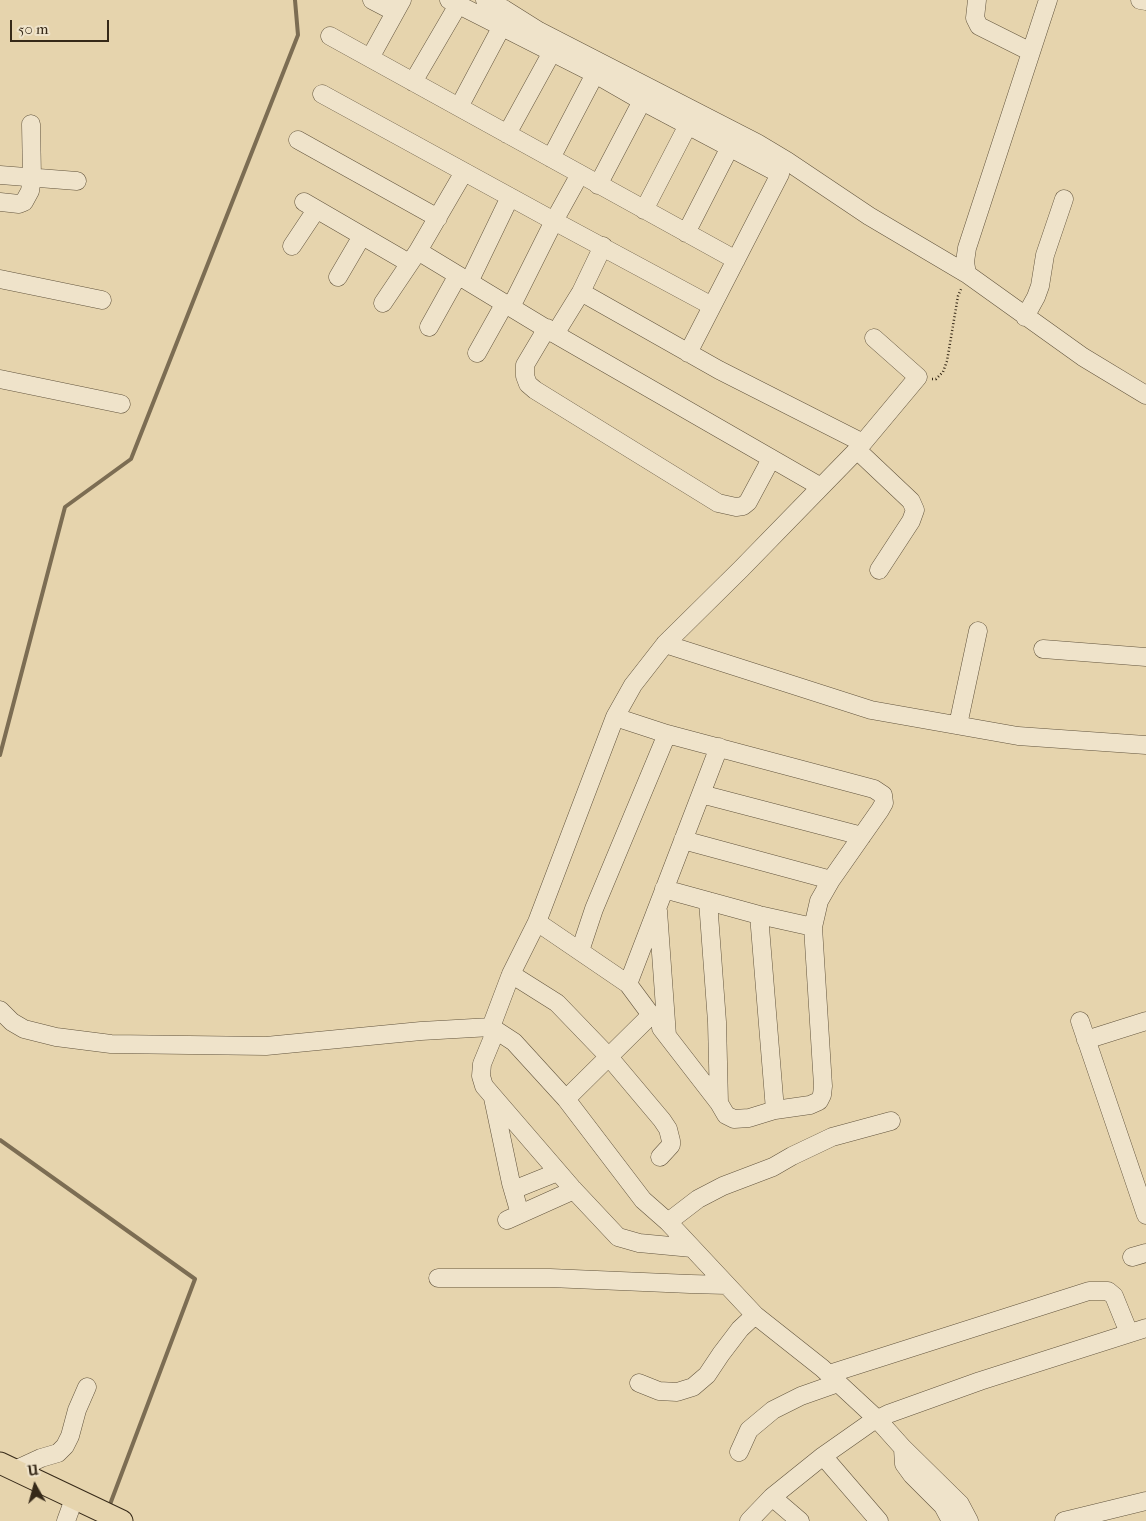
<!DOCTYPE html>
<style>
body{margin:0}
#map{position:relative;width:1146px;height:1521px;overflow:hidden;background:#e6d4ad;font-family:"IM FELL French Canon",serif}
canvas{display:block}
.north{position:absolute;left:10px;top:1461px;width:50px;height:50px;-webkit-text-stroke:4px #efe3ca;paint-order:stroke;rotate:353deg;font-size:14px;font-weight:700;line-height:20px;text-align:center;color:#362918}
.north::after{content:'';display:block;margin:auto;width:18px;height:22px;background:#362918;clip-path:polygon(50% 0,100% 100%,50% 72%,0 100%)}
.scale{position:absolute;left:10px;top:20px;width:99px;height:22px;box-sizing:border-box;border:2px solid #362918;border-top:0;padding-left:6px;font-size:15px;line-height:18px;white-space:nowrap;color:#362918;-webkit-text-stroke:4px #efe3ca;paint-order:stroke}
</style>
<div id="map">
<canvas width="1146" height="1521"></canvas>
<div class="north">U</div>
<div class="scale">50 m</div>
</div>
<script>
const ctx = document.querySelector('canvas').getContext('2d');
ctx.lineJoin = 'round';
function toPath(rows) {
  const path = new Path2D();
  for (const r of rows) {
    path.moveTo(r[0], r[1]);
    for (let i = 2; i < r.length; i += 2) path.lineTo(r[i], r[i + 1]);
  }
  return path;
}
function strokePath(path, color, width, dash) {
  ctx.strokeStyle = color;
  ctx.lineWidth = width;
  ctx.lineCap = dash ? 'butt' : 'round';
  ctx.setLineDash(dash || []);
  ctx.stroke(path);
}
strokePath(toPath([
 [0,755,65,507,131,459,298,35,295,0],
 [0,1140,195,1279,109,1507]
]), '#7c6d53', 4);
const minor = toPath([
 [372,0,395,12],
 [449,0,595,74,642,101,780,174,688,353],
 [485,0,504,9,539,31,757,143,787,161,869,216,967,274],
 [977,0,975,18,979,26,1031,52],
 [1048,0,967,248,965,262,967,274,1083,357,1146,395],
 [1140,0,1146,1],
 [330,36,736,260],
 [370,58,402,0],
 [413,82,458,5],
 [322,94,554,221,712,306],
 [459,107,501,28],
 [507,134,552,52],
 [298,140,438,218],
 [551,158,595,74],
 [0,175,77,181],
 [598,185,642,101],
 [0,202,19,204,24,202,30,191,32,177,31,124],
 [304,202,409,263],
 [644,210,688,125],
 [686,233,730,147],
 [292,246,316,210],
 [418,251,555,334,821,487],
 [338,277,362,236],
 [0,279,102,300],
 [469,282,510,197],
 [581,292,719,370,863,443],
 [383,303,418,251,464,172],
 [511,307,554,221,580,174],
 [1025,317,1036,297,1040,286,1045,255,1064,199],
 [429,327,458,275],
 [547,328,525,365,525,376,528,384,535,390,718,503,736,507,743,506,748,502,771,459],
 [555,334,581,292,603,246],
 [477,353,505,303],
 [0,379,121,404],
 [857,450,911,501,915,510,911,521,879,570],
 [665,644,871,710,1018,736,1146,745],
 [1043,649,1146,657],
 [615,717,633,685,665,644,741,569,857,450,918,377,874,338],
 [958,725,978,631],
 [701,794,862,836],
 [683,840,831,880],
 [708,901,717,1022,719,1103,726,1115,734,1119,749,1118,775,1110,810,1105,819,1101,822,1095,823,1086,813,927],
 [658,911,667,1036],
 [759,915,775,1110],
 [537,922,628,984,651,1015,566,1099],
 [580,951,594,909,667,734],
 [511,974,557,1003,609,1057,662,1120,668,1129,671,1141,671,1145,660,1157],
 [628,984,719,747],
 [0,1010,12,1022,24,1029,56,1037,111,1044,266,1046,421,1031,491,1027,514,1042,566,1099,643,1200,668,1222,755,1315,822,1368,877,1419,903,1448,960,1504,969,1521],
 [1080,1021,1146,1215],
 [491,1027,511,974,537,922,615,717,667,734,874,789,883,795,884,803,880,810,831,880,819,901,813,927,759,915,664,889],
 [661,1028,719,1103],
 [496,1030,482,1064,481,1076,484,1086,572,1188,618,1237,639,1243,692,1248],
 [1086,1040,1146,1021],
 [493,1098,511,1183,520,1214],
 [513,1190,558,1172],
 [507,1220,574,1190],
 [668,1222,698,1199,723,1186,773,1167,792,1156,832,1137,891,1121],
 [1132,1257,1146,1253],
 [438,1278,550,1278,690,1284,727,1285],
 [829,1374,1089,1291,1108,1291,1114,1296,1129,1333],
 [639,1383,659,1391,677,1392,693,1387,707,1375,721,1354,740,1329,755,1315],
 [903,1449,904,1464,912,1475,943,1506,951,1521],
 [739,1452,749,1430,773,1410,801,1396,838,1383],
 [823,1456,879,1521],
 [15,1470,41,1458,58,1453,65,1446,70,1436,77,1410,87,1387],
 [772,1497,800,1521],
 [66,1521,74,1499],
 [749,1521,772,1497,823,1456,870,1423,888,1414,980,1381,1146,1328],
 [1064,1521,1146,1501]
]);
const major = toPath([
 [0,1463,122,1521]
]);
strokePath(minor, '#62543d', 19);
strokePath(major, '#362918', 23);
strokePath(toPath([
 [932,379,936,379,943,372,947,361,958,296,962,287]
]), '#362918', 2.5, [1, 2.5]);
strokePath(minor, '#efe3ca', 18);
strokePath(major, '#e6d4ad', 21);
</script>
